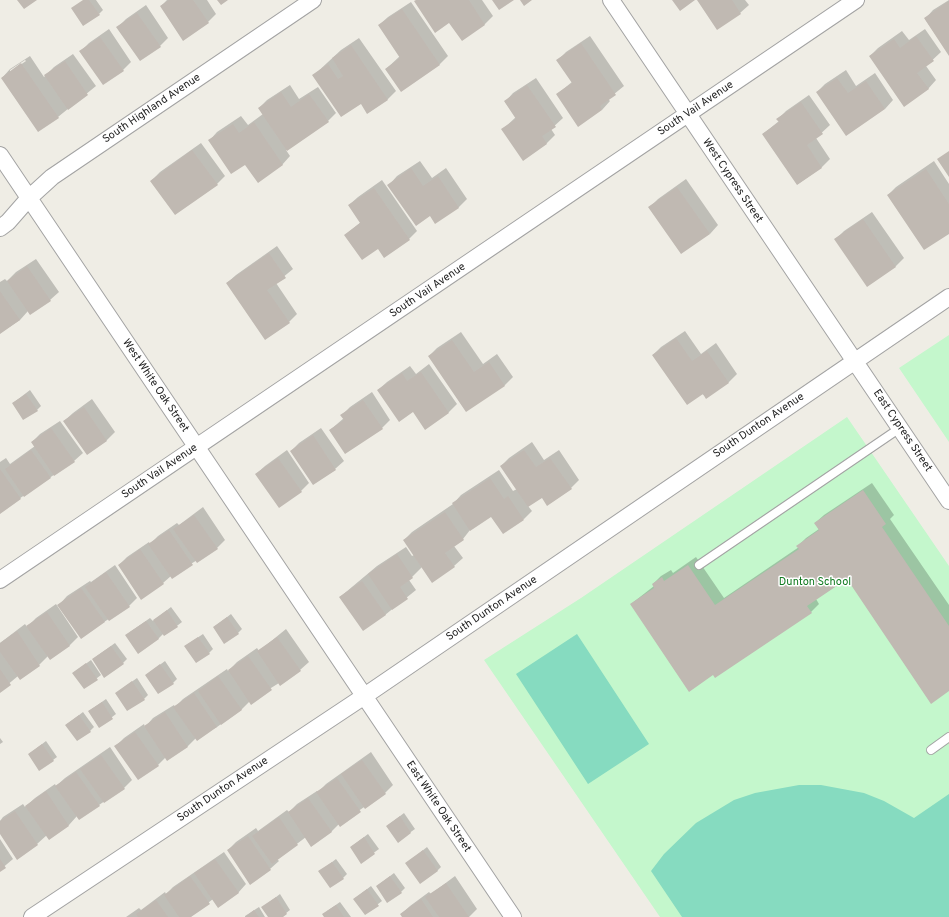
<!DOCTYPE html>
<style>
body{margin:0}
canvas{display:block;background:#efede5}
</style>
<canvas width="949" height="917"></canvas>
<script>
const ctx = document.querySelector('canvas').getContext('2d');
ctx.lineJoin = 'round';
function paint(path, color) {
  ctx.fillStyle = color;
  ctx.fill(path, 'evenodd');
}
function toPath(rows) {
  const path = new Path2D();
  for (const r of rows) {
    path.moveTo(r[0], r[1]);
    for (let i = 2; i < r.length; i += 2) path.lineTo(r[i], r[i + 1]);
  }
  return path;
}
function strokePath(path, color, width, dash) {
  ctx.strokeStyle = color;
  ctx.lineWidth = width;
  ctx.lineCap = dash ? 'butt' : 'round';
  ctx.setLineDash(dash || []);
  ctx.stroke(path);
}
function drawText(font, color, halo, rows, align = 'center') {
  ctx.font = font + ' Overpass,sans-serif';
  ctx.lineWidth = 3;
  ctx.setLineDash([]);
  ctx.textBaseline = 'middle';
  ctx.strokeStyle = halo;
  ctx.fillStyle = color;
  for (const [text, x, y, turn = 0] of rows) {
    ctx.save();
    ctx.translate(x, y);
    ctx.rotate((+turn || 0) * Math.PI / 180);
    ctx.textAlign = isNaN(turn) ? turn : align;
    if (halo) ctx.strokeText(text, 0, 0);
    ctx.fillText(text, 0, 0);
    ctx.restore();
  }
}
paint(toPath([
 [949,335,949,442,899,368],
 [847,417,949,566,949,917,660,917,484,660,581,598]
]), '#c4f7cc');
paint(toPath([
 [577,634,649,744,588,784,516,674],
 [799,785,821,785,864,793,884,801,914,818,949,794,949,917,682,917,651,871,664,854,696,823,734,800,755,793]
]), '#86dbc0');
paint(toPath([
 [83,0,96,0,103,10,99,14],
 [167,0,207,0,216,14,208,22,161,6],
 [416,0,482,0,493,16,485,24,462,40,450,22],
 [699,0,745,0,749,5,740,13,718,28],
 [949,0,949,54,925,19,933,10],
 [411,2,448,56,440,64,401,91,386,69,400,56,379,25,388,17],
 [146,5,168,38,160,46,118,27,126,19],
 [109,29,131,62,123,70,81,51,89,43],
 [925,29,941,52,926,66,936,80,928,89,870,56,878,48,902,31,909,40],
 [590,36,624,86,608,99,610,101,602,110,557,94,572,82,558,60,566,52],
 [359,38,396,91,388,99,368,113,361,103,314,75,341,50],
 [73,54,96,86,58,117,2,78,10,69,30,56,44,77,54,67],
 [25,60,26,61,10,72,10,70],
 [846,70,856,86,875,73,893,100,885,109,817,92,825,84],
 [536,78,563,118,551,129,555,135,547,143,523,159,503,129,516,117,505,102,513,93],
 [290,85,299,99,318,87,336,113,328,121,286,150,290,156,282,165,246,163,209,141,217,132,241,116,248,125,263,114,259,108,267,100],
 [809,95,830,125,816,138,830,159,822,167,798,184,763,134,779,121,778,119,786,111],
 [201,143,225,176,217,184,151,181,160,172],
 [420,161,432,178,446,168,467,199,459,207,435,223,430,215,389,185,397,176],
 [934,161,949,184,949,232,888,195,896,187],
 [686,179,718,225,710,234,650,207,658,199],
 [382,180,417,231,409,239,378,248,345,235,361,222,349,205,358,197],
 [872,212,904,258,896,266,867,285,836,239,844,231],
 [277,246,293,269,276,283,297,314,289,322,227,283,236,275],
 [36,259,59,292,50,300,30,314,28,311,20,320,0,333,0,282,5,279,7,281,16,272],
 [685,331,701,354,716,343,737,374,729,382,706,397,653,355,661,347],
 [461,332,483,364,497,354,513,377,505,385,466,411,429,356,437,348],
 [429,364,457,404,449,412,425,428,414,411,378,390,387,382,410,366,416,374],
 [30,390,41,406,37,410,13,403],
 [372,392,390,420,382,428,330,430,344,418,342,415,350,407],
 [92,399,115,432,107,440,87,454,64,421,73,413],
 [60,421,83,453,74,461,0,512,0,462,6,458,10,464,35,446,32,442,40,434],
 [321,428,344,461,335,469,313,484,291,451,299,443],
 [532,442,544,460,559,450,579,480,571,488,542,496,528,506,532,511,524,519,491,515,470,530,463,539,454,546,463,558,454,566,422,567,409,580,416,590,385,615,340,597,377,566,406,547,412,556,414,555,404,540,412,532,453,504,461,495,499,470,513,491,517,489,501,466,509,458],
 [287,450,309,483,301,491,256,474,265,466],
 [872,483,894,515,890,519,949,605,949,690,847,578,816,599,819,604,811,612,713,674,631,604,654,586,653,584,661,576,671,570,673,573,696,557,724,598,799,547,798,546,806,538,819,529,815,523,824,515],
 [203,507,225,540,217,548,171,576,163,583,119,565,127,557,149,542,150,544,158,536,177,523,179,525],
 [115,565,137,598,129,606,104,622,59,605,67,596,90,581,91,582],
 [56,604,78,637,70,645,50,659,48,656,39,665,20,678,18,676,0,691,0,643,25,624,27,627,36,618],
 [171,607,182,622,165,635,164,633,158,639,130,632,150,618,153,621],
 [231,614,242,629,238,633,214,627],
 [286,629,309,662,300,670,250,701,241,710,217,727,196,738,188,746,168,759,166,757,158,765,116,746,124,738,144,724,145,727,153,718,174,705,175,707,183,699,227,669,228,671,237,662,257,648,259,651],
 [203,634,213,649,209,653,185,646],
 [115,643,127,659,123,663,97,656],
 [91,660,101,675,84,688,73,673],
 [165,661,177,679,173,683,146,675],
 [137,678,148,695,144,699,116,693],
 [106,699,116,714,99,727,89,711],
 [83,712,94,727,90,731,66,725],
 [0,738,3,742,0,744],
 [46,741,57,757,53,760,29,754],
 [110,747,132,780,124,788,99,805,77,816,69,825,49,839,47,835,37,844,0,833,0,821,3,817,23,804,25,807,35,798,55,784,56,786,65,778],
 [371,752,393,785,385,793,339,824,331,832,306,837,277,859,279,861,270,869,228,850,236,842,256,828,258,831,287,810,289,812,297,804,317,791,318,792,326,784],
 [404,813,415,829,398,841,387,826],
 [368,834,379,849,361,862,351,847],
 [0,839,13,859,0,870],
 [427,847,441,867,437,871,407,863],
 [224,852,246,884,238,893,213,899,190,917,126,917,139,908,141,910,165,892,166,894,173,887],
 [336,859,347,874,343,878,319,872],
 [394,873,405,888,401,892,377,886],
 [455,876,477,909,469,917,404,917,401,914,410,906,429,892,431,894],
 [371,886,382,901,365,914,354,899],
 [280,894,290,910,281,917,269,917,263,907],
 [340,902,351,917,325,917,327,911],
 [259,907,265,917,245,917,245,916]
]), '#0003');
paint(toPath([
 [17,0,37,0,24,9],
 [83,0,89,0,100,15,83,26,71,8],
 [169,0,193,0,209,23,183,41,160,6],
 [217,0,228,0,221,5],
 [416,0,469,0,485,25,462,41,449,23,435,33,414,1],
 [492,0,514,0,499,10],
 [520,0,532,0,524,6],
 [672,0,695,0,680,11],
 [697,0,732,0,741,14,717,30],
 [949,1,949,56,924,18],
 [402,9,440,65,401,92,385,69,400,58,378,25],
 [137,13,161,47,140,61,116,27],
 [916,36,934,61,917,73,929,89,904,107,869,56,894,39,900,48],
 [100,37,124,71,103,85,79,51],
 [581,43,616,95,600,106,602,110,578,127,556,94,572,83,556,60],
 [351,45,388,100,367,114,361,104,341,117,312,75,328,64,338,79,343,76,332,58],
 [65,61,88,95,68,110,44,75],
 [21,63,59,118,38,132,1,78],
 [837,78,848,93,866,81,885,109,846,136,816,92],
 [527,85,556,127,542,136,547,144,523,161,501,129,516,119,504,101],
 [281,92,291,107,309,94,329,122,287,151,258,108],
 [801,102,823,134,807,145,822,168,797,185,762,134,779,122,776,119],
 [254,122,283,165,258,183,245,165,231,174,208,140,233,124,239,133],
 [192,150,218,185,175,215,150,181],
 [949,151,949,177,937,159],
 [411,168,423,186,438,176,459,208,435,224,430,216,416,226,387,185],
 [926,169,949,204,949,234,924,250,887,195],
 [677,187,710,234,681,254,648,207],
 [374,188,410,240,384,258,378,249,362,260,344,235,360,223,348,205],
 [863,219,896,267,867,287,834,239],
 [269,253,286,278,267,290,290,323,265,340,226,283],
 [27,266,51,301,30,315,7,281],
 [0,291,20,320,0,334],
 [676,338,692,361,707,351,729,383,706,399,703,394,687,405,652,355],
 [452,340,474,372,489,362,505,386,466,412,428,356],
 [421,372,449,413,425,430,413,412,399,422,377,390,402,373,407,381],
 [26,394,38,411,23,420,12,403],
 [363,400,383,429,345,454,329,430,344,420,340,415],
 [84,407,107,441,87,455,63,421],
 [51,428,75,462,54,476,31,442],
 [313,435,336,470,313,485,290,451],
 [31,450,51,478,24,497,5,469],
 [524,450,536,467,550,458,572,489,547,506,542,498,528,507,500,466],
 [278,458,302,492,279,508,255,474],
 [0,469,21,499,0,514],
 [490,478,504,499,508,496,524,520,503,534,491,517,470,531,452,503],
 [863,490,886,524,882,527,949,626,949,691,931,704,847,579,807,606,812,613,715,678,713,675,689,692,630,604,654,588,652,584,662,577,664,581,688,565,715,605,799,549,796,546,819,530,814,523],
 [445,512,464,540,445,553,455,567,432,583,403,540],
 [194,515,218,549,197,563,173,529],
 [169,530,193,565,172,579,148,544],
 [140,549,164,584,141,600,118,565],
 [397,554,413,578,400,587,408,599,392,610,368,574],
 [106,572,130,607,109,621,85,587],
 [362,581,386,615,363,631,339,597],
 [81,588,105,622,81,639,57,605],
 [167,610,178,627,164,636,153,620],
 [47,612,70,646,50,660,26,626],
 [227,617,239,634,224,644,213,627],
 [146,621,159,639,138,654,125,635],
 [17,631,40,666,20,680,0,652,0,643],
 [198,637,210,654,196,663,184,646],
 [277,637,301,671,280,686,257,651],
 [111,646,124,664,104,678,92,659],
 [248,656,272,690,251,705,228,670],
 [86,663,98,680,84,689,72,673],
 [160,664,174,684,158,694,145,675],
 [0,669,11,685,0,693],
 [218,676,242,710,221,725,198,691],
 [132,681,145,700,127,711,115,693],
 [194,693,217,727,197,741,173,707],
 [102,702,113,719,99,728,88,711],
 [165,712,188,747,167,761,144,726],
 [79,715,91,732,77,741,65,725],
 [135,732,159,766,138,780,114,746],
 [42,744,54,761,39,771,28,754],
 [101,755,125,789,104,803,80,769],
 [362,760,386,794,365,809,341,774],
 [76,772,100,806,79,820,55,786],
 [337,778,361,812,340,827,316,792],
 [46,791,69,826,49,840,25,806],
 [308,798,332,832,311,847,288,812],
 [15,811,38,845,17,860,0,834,0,821],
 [400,816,411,833,398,843,386,826],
 [279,817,298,845,272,864,252,836],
 [248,836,271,870,250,885,227,850],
 [364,837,375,854,361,864,350,847],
 [423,850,438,871,420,884,405,863],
 [0,859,6,868,0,872],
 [215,859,239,893,218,908,194,873],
 [332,862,344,879,330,888,318,871],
 [190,876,210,904,191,917,179,917,164,895],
 [390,876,402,893,387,903,376,886],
 [446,883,469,917,439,917,425,897],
 [367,889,379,906,365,915,353,899],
 [276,897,287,914,283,917,268,917,261,907],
 [421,899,433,917,402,917,400,914],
 [156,900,168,917,138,917,136,914],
 [336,905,344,917,324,917,322,914],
 [254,910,259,917,245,917]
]), '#c0b9b2');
const lane = toPath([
 [699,565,900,428],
 [931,750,949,737]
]);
const street = toPath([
 [611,0,949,501],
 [0,155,513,917],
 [0,228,8,222,29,198,52,177,313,0],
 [0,580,856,0],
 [32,917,363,697,949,297]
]);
strokePath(lane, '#a3a3a3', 10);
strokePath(street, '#a3a3a3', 18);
strokePath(lane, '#fff', 8);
strokePath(street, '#fff', 16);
drawText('11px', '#1f1f1f', '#fff', [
 ["South Highland Avenue",152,109,-34],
 ["South Vail Avenue",696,109,-34],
 ["West Cypress Street",732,181,56],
 ["South Vail Avenue",428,291,-34],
 ["West White Oak Street",155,386,56],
 ["South Dunton Avenue",759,426,-34],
 ["East Cypress Street",902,431,56],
 ["South Vail Avenue",160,472,-34],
 ["South Dunton Avenue",492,609,-34],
 ["South Dunton Avenue",223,790,-34],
 ["East White Oak Street",438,807,56]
]);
drawText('11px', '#107a20', '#fff', [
 ["Dunton School",815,583]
]);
</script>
